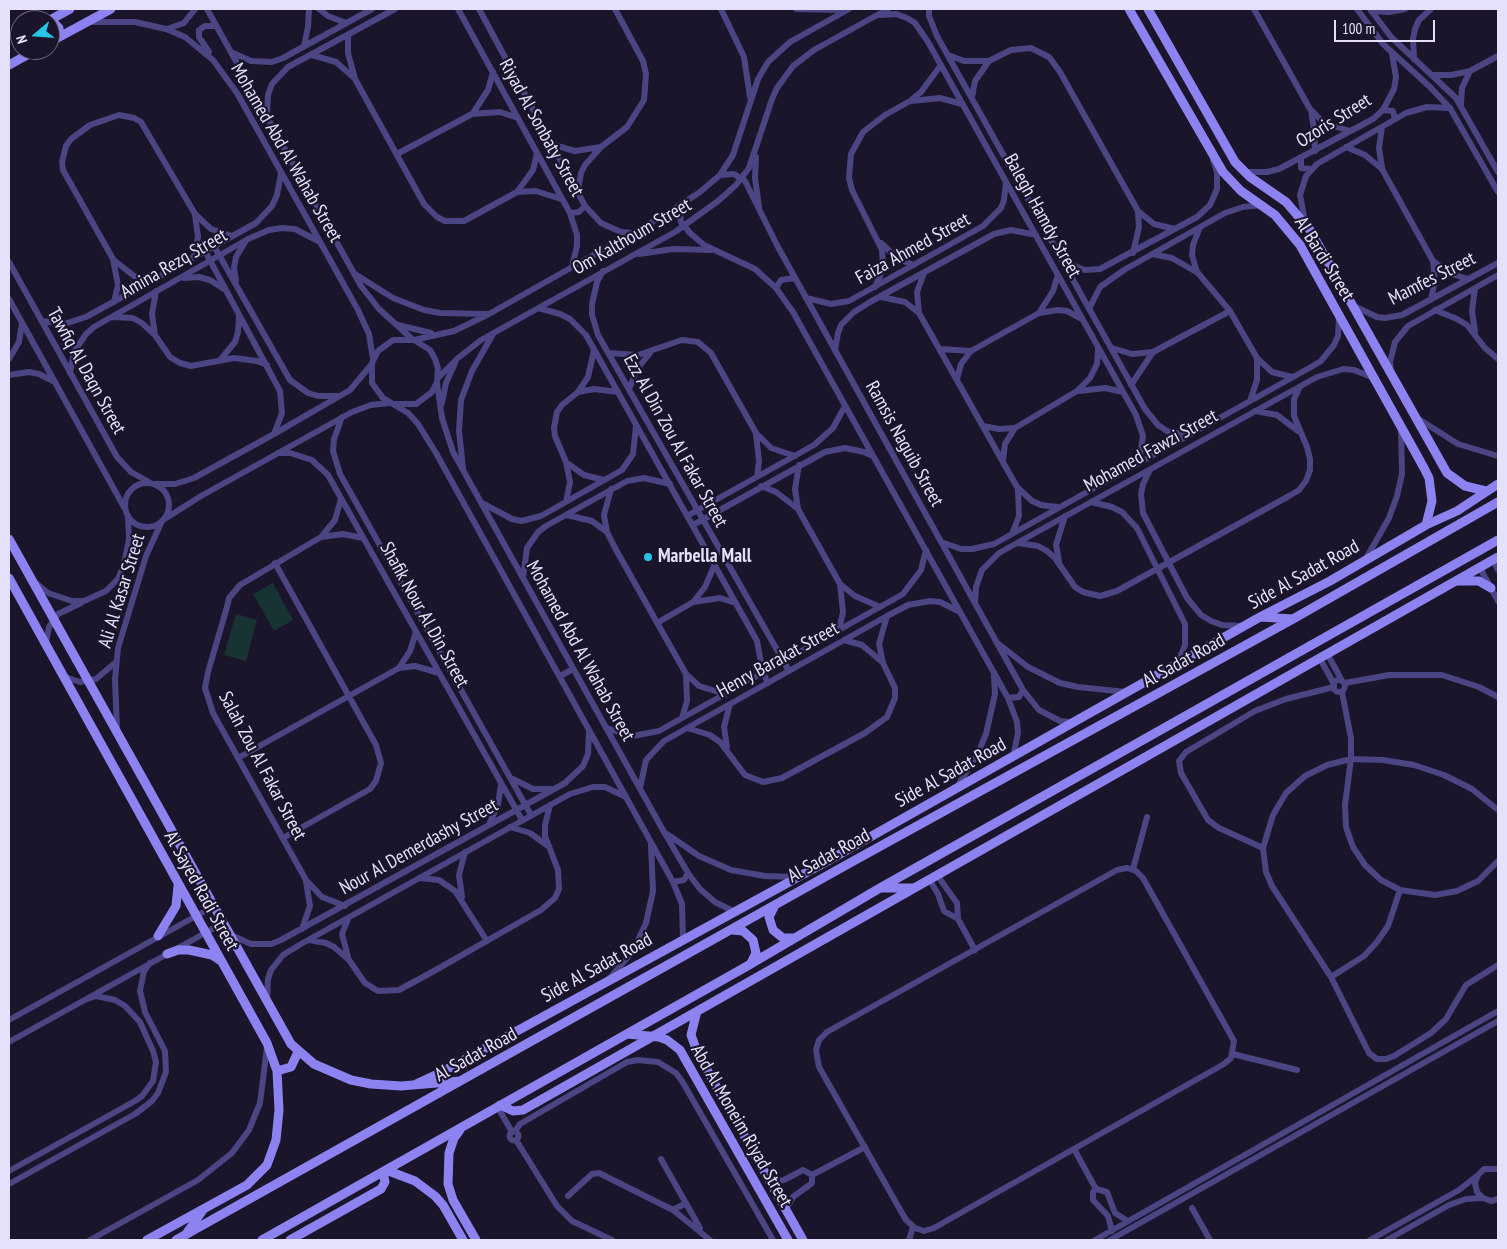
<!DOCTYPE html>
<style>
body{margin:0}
#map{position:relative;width:1507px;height:1249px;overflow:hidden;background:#1a152a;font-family:"PT Sans Narrow",sans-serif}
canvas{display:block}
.frame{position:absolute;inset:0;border:10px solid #e6e1fb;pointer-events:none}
.north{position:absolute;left:10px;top:10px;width:50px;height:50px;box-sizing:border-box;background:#1a152a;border:1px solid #6c677e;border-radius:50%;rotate:252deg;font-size:14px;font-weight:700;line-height:20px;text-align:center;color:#e6e1fb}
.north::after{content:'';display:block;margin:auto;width:18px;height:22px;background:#24c5e5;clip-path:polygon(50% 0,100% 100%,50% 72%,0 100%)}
.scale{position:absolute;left:1334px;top:20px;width:101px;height:22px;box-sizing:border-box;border:2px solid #e6e1fb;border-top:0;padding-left:6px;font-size:15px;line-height:18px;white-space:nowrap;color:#e6e1fb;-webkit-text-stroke:4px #1a152a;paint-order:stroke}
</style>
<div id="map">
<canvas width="1507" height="1249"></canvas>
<div class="frame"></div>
<div class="north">N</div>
<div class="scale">100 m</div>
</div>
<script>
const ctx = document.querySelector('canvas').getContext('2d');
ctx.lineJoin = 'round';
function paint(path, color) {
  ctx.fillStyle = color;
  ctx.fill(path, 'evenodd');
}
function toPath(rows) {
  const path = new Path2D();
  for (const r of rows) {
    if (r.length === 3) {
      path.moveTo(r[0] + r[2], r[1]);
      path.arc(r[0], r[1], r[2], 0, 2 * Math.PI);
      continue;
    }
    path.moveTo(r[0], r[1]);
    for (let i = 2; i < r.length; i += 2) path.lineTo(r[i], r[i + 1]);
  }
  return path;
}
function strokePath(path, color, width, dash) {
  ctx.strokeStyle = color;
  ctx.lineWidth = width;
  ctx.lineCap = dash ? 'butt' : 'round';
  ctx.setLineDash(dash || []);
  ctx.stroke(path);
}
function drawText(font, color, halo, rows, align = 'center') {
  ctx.font = font + ' "PT Sans Narrow",sans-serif';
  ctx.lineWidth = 4.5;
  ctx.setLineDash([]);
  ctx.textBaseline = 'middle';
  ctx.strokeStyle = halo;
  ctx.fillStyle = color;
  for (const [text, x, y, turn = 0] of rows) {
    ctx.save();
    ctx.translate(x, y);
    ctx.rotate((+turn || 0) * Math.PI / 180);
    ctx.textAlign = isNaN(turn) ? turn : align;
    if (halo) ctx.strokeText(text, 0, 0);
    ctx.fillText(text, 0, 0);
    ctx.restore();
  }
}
paint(toPath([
 [273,583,293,620,274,631,253,594],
 [236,614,257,620,246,661,224,655]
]), '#183333');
strokePath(toPath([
 [207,9,361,286,379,309,411,338],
 [319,9,328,16,346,23],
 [458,9,570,213,577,235,577,246,572,267],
 [479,9,585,206,601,223,621,232,632,233],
 [721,9,744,57,750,97],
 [796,9,845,10],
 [929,9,929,16,937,36,1145,409,1158,425,1167,431,1188,435],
 [1254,9,1310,109,1324,123,1350,131],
 [1357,9,1383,44,1429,86,1450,108,1498,192],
 [1370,9,1391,37,1456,98,1498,172],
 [1371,11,1389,12,1405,9],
 [881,15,896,14,907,18,915,23,928,42,1136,415,1143,436,1140,456,1134,466],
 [91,22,135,22,166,29,185,37,213,60,237,93,358,310,369,334,373,359],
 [167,29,184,23,195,9],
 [348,35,348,53,355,79,424,204,437,217,445,221,464,221,517,192,533,170,537,153],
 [304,46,308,27,309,9],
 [209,52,199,37,199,30,205,26,216,26],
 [231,52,251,61,272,62,283,58,372,9],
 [312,55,336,62,353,77],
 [948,55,964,61,989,61,1011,50,1031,48,1049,57,1060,72,1138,211,1154,224,1175,229],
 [1414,59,1413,39,1415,29,1419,20,1431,9],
 [1432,75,1451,75,1470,71,1498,56],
 [972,97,975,81,989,61],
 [911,101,940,98,962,104],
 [1461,105,1462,88,1470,71],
 [1311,110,1314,130,1315,151],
 [1383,110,1393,111,1395,119],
 [473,113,488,90,493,72],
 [267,114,268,95,272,84,288,67,395,9],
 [554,145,575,151,601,147,627,127,644,100,646,74,643,61,615,9],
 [1346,147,1365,155,1382,169,1433,261,1435,280,1431,300],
 [397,154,472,114,500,112,518,118],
 [756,157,755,178,759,207],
 [1301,159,1301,168,1311,169],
 [1382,168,1379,148,1382,127],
 [1244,172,1267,172,1279,169,1373,119,1383,110,1394,89,1396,77,1392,54],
 [720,175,734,174,745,181,778,247,1023,690,1039,710,1060,721,1072,722],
 [578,190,581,173,585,165,601,147],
 [517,192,536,191,561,199],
 [683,204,680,216,681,222,690,233,704,245,755,269,776,288,793,312,1008,698,1017,722,1018,733,1013,757],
 [570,213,579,212,585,206],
 [1305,222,1300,195,1306,176,1317,164,1406,113,1427,107,1450,108],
 [881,243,898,259,914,265],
 [214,246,290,380,308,393,318,396,337,396],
 [205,251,280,391,282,413,274,434],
 [1133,253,1139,227,1138,211],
 [639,254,673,249,711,250],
 [1152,254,1172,258,1198,273,1230,311,1257,358,1272,372,1292,377],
 [194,257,198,237,195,215],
 [115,261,134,276,150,282],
 [1433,261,1449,273,1468,279],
 [9,262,117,457,131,472,149,482],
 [1064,262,1085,270,1100,269,1197,217,1210,205,1217,189,1217,172,1213,160],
 [603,271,597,282,592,304,592,315,598,335,789,671],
 [1197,272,1192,255,1193,245,1200,227],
 [924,273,917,292,919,313,1017,487,1032,501,1041,505,1058,507],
 [355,274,393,298,424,310,440,313,487,314],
 [184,278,199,277,210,280,224,289],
 [236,281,234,267,236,257,245,242],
 [875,287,883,269,882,250,852,190,849,178,851,154,863,132,885,115,910,101,921,92,941,65],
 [776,288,781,280,795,278],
 [1475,288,1472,311,1475,332],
 [881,297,905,302,919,313],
 [806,298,831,304,849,301,983,226,1001,208,1004,200,1006,182],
 [9,299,125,509],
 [114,302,118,285,113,259,63,170,62,162,66,146,71,139,90,125,119,115,134,118,141,122,195,214,211,229,232,236],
 [1354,306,1377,317,1385,318,1402,315,1498,263],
 [538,308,560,314,570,319,586,335,757,641,763,673,768,683],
 [1089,309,1100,287,1124,270,1225,213,1243,207,1261,205],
 [1435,310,1457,319,1467,325,1485,348,1498,359],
 [1039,313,1053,291,1058,275],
 [112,317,133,318,142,323,155,335,170,357,180,363,191,366,234,358,257,361,267,365],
 [42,321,64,324,86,317,256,223,272,206,277,195,281,173],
 [398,325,431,333],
 [155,335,152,314,156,291],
 [414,340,454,331,489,314,668,213,700,192,720,175,733,155,758,79,768,62,790,42,849,9],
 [1112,348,1132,354,1153,352,1230,311],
 [940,349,971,351],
 [835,350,838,333,841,325,854,312,870,302,994,234,1011,230,1036,235],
 [609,353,638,355,682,340,698,342,711,353,756,433,771,448,795,456],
 [9,359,19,342,22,323],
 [221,359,235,342,238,332,239,316],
 [1391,372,1390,362,1395,342,1408,326,1498,275],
 [70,373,74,352,86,334,94,327,248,239,269,230,282,228,295,229,318,241],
 [9,375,29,372,39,374,55,382],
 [438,378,458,358,481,340,675,232,718,201,736,185,749,168,772,99,777,88,793,66,814,50,888,9],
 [957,379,961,364,971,351,1039,313,1058,310,1067,311,1082,319],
 [437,383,442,418,453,452,664,832,688,873,700,889,715,902,733,911],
 [1131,385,1153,352],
 [629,389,638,368,650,353],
 [1079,391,1105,388,1123,392],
 [578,392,588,377,594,350],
 [1250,401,1257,380,1257,358],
 [442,403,446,383,455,363],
 [395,404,416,404,432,392,437,382,438,368,435,359,430,350,414,340,393,340,378,351,372,363,372,383,383,398,408,413,418,424,436,453,673,882,682,904,683,939],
 [1255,411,1277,415,1298,431],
 [342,417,334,439,333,451,340,474,531,815],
 [1417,418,1458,444,1498,456],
 [983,426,999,429,1015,428],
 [756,434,759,461,757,477],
 [278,453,290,453,312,460,328,475,522,820],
 [1003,460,1005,444,1015,428,1077,391,1090,378,1097,364,1098,349],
 [567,463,584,475,604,480],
 [799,465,795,489,798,509,840,584,843,612,839,630],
 [463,468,459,431,461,400,472,371,493,334],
 [1150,470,1143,484,1141,494,1143,513,1187,598,1201,615,1211,621,1222,625,1241,626],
 [147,505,22],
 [156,484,175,484,194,478,274,434,350,390,371,365],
 [761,486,776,492,798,509],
 [611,489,604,515,607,532,615,548,686,674,699,686,725,694],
 [566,502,570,482,566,462,555,436,554,428,557,412,562,405,578,392,594,389,618,392],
 [1091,502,1112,507,1122,512,1137,528,1185,624,1185,645,1178,662],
 [482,503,512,519,521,521,541,516,622,470,633,454,636,426],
 [567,515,592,521,607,532],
 [687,516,814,445,833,428,845,406],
 [163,520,201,496,352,412,371,405,390,403],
 [693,525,825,452,845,448,864,452,873,456],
 [1012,534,1019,516,1018,491],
 [322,536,335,520,341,499],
 [941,542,961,549,972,549,994,544,1311,367,1321,361,1334,345,1338,336,1339,317],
 [1018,543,1038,546,1047,551,1055,558,1075,587,1083,592,1100,596,1117,591,1289,496,1299,490,1306,481,1310,470,1310,459,1307,447,1294,416,1294,399,1300,387],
 [1365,560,1389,518,1397,496,1402,474,1401,429],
 [1493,560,1498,570],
 [1059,561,1056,545,1065,516],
 [275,563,376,745,381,763,376,781,370,789,283,838],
 [1480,568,1498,601],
 [523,578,527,548,538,532,546,526,627,481,644,478,670,484],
 [37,584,48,593,72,601,84,601,106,591,118,579,124,564,129,539,128,516],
 [840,584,855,596,880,607],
 [694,601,705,587,715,564],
 [975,603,976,587,982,570,999,553,1317,377,1343,369,1354,370,1374,378],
 [657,623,693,602,720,598,736,603],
 [844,640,862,645,881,661],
 [46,643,49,627,58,614,81,603],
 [1000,645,1028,667,1060,683,1078,687,1126,692],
 [1327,653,1342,681],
 [1319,657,1334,684],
 [399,668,410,651,416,632],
 [560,676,573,669],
 [65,677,80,682,96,679,116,662],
 [1339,686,6],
 [1345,683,1389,675,1442,675,1479,687,1498,697],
 [1342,692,1351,738,1351,759,1345,805,1346,827,1353,847,1365,865,1381,880,1400,890,1435,895,1457,891,1478,881,1498,861],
 [1008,698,1019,697,1023,690],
 [682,718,687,701,686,675],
 [606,728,633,736,659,731,903,594,921,570,926,550],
 [687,728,710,735,720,742,745,775,763,782,782,778,865,733,887,717,895,698,895,688,883,663,879,644,887,616],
 [117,729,115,680,118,648,146,556,162,521],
 [727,747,724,727,730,704],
 [238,758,399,668,415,666,439,673],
 [513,779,533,789,551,789],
 [957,787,978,753,986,734,995,694,994,676],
 [640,788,646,760,664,741,887,616,908,605,930,601,940,602,958,611],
 [1498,810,1472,789,1444,775,1414,765,1383,760,1351,759,1327,765,1305,776,1286,793,1273,815,1263,848,1266,872,1272,886,1331,977,1369,1053,1377,1059,1386,1059,1394,1056,1431,1033,1446,1019,1466,985,1498,965],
 [489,824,498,805,501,784],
 [510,827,530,833,548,846],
 [667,834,699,856,731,870,765,876,795,877],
 [1263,848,1219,828,1208,820,1181,773,1179,761,1186,752,1255,711,1286,699,1334,687],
 [1127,868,1136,871,1143,878,1234,1041,1231,1058,1224,1064,934,1228,924,1231,915,1228,906,1220,819,1067,816,1050,819,1040,827,1032,1117,870,1127,868],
 [1133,869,1147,817],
 [937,875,957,903,958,919,975,950],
 [420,878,439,880,455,891,487,941],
 [929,879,938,894,944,911,958,919],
 [673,882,684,880,688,873],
 [462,897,459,875,465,852],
 [345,906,322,897,306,880,213,713,205,688,208,672,227,607,229,598,240,585,321,537,343,534,363,538],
 [348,919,342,934,348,957],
 [302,929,310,906,306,881],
 [231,935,251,944,271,944,281,940,565,783,583,766,588,754,589,732],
 [309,940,326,943,334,947,349,960,365,983,378,991,399,990,434,971,541,910,555,898,559,889,558,870,545,836,545,825,550,805],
 [1331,977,1364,956,1377,942,1388,926,1400,890],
 [610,978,633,951,646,923,653,891,651,845],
 [267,999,268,979,271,970,283,955,301,944,570,794,593,787,605,787,626,797],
 [9,1020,214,906],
 [9,1042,223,923],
 [1233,1054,1297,1070],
 [497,1106,512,1132],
 [515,1131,520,1124,627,1062,638,1060,658,1062,676,1073,682,1081,773,1240],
 [514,1136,4.5],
 [516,1140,557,1206,572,1221,612,1240],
 [1074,1149,1096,1189],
 [661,1159,700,1228],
 [1498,1169,1484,1169,1478,1175,1475,1183,1477,1192,1483,1198,1491,1201,1498,1199],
 [9,1171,135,1101,142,1096,153,1081,156,1062,153,1051,140,1022,125,1006,115,1000,96,996,87,999],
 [812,1175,865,1147],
 [770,1182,784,1180,803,1170,812,1175,812,1183,793,1197,786,1209],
 [9,1184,135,1114,152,1101,158,1093,166,1072,165,1051,145,1012,140,991,144,971,150,963],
 [1096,1189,1107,1192,1115,1213,1128,1221],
 [1096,1189,1093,1192,1093,1200,1108,1216,1112,1231],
 [568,1196,592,1174,599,1173,673,1210,710,1240],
 [1192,1208,1210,1240],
 [673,1210,686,1203],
 [90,1240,198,1180,232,1153,249,1130,260,1103,267,1047],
 [909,1240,913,1227],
 [1095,1240,1498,1011],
 [1110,1240,1498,1021],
 [1370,1240,1459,1190,1478,1175],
 [1387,1240,1449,1205,1466,1199,1483,1198]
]), '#4b4583', 6);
strokePath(toPath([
 [1129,9,1223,172,1241,191,1275,215,1300,245,1424,468,1429,478,1432,501,1426,525],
 [1148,9,1235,162,1250,177,1286,202,1310,230,1447,473,1465,486,1486,491],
 [50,20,70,9],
 [51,20,59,28,59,36],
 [50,42,111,9],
 [9,65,36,50],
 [9,539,291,1044,314,1064,351,1080,371,1084,401,1086,460,1081],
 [9,578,267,1043,277,1071,279,1110,276,1140,267,1165,247,1185,147,1240],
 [1459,581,1479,581,1491,588],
 [1261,617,1293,619],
 [883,888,913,888],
 [775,905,769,917,773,930,783,938,795,938],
 [732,930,743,931,753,940,756,953,751,963],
 [158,936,176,906,178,886],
 [167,954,178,950,189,950,212,955,221,961],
 [697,1011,691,1035,698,1054,803,1240],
 [627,1034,659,1037,667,1040,680,1050,788,1240],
 [277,1071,291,1067,298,1052],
 [416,1084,442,1072,824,863,1260,617,1330,581,1426,525,1457,511,1498,484],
 [500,1105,513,1111,523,1110,1498,557],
 [460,1130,454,1138,449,1153,448,1184,453,1200,476,1240],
 [386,1170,415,1181,435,1196,443,1205,463,1240],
 [186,1234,203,1210],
 [176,1240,848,864,1293,619,1498,502],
 [262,1240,749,965,880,888,1498,540],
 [290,1240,381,1189,385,1182,383,1172]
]), '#8d83f0', 9);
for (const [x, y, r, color] of [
 [648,557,5,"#24c5e5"]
]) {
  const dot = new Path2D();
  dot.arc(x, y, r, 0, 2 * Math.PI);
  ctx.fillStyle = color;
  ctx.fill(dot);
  strokePath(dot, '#1a152a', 2);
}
drawText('19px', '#e6e1fb', '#1a152a', [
 ["Ozoris Street",1334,121,-32],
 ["Riyad Al Sonbaty Street",541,128,61],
 ["Mohamed Abd Al Wahab Street",286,153,60],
 ["Balegh Hamdy Street",1042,216,61],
 ["Om Kalthoum Street",632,237,-30],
 ["Faiza Ahmed Street",913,249,-29],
 ["Al Bardi Street",1324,259,58],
 ["Amina Rezq Street",174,264,-30],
 ["Mamfes Street",1432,279,-27],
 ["Tawfiq Al Daqn Street",86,371,61],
 ["Ezz Al Din Zou Al Fakar Street",675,441,61],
 ["Ramsis Naguib Street",904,444,61],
 ["Mohamed Fawzi Street",1151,451,-29],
 ["Side Al Sadat Road",1304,575,-29],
 ["Ali Al Kasar Street",122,591,-73],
 ["Shafik Nour Al Din Street",424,615,61],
 ["Mohamed Abd Al Wahab Street",580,651,61],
 ["Henry Barakat Street",778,660,-29],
 ["Al Sadat Road",1184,661,-29],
 ["Salah Zou Al Fakar Street",262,766,62],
 ["Side Al Sadat Road",951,773,-29],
 ["Nour Al Demerdashy Street",419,847,-29],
 ["Al Sadat Road",829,856,-29],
 ["Al Sayed Radi Street",201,891,61],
 ["Side Al Sadat Road",597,968,-29],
 ["Al Sadat Road",476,1055,-29],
 ["Abd Al Moneim Riyad Street",741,1126,60]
]);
drawText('bold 19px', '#e6e1fb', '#1a152a', [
 ["Marbella Mall",658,557]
], 'left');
</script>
